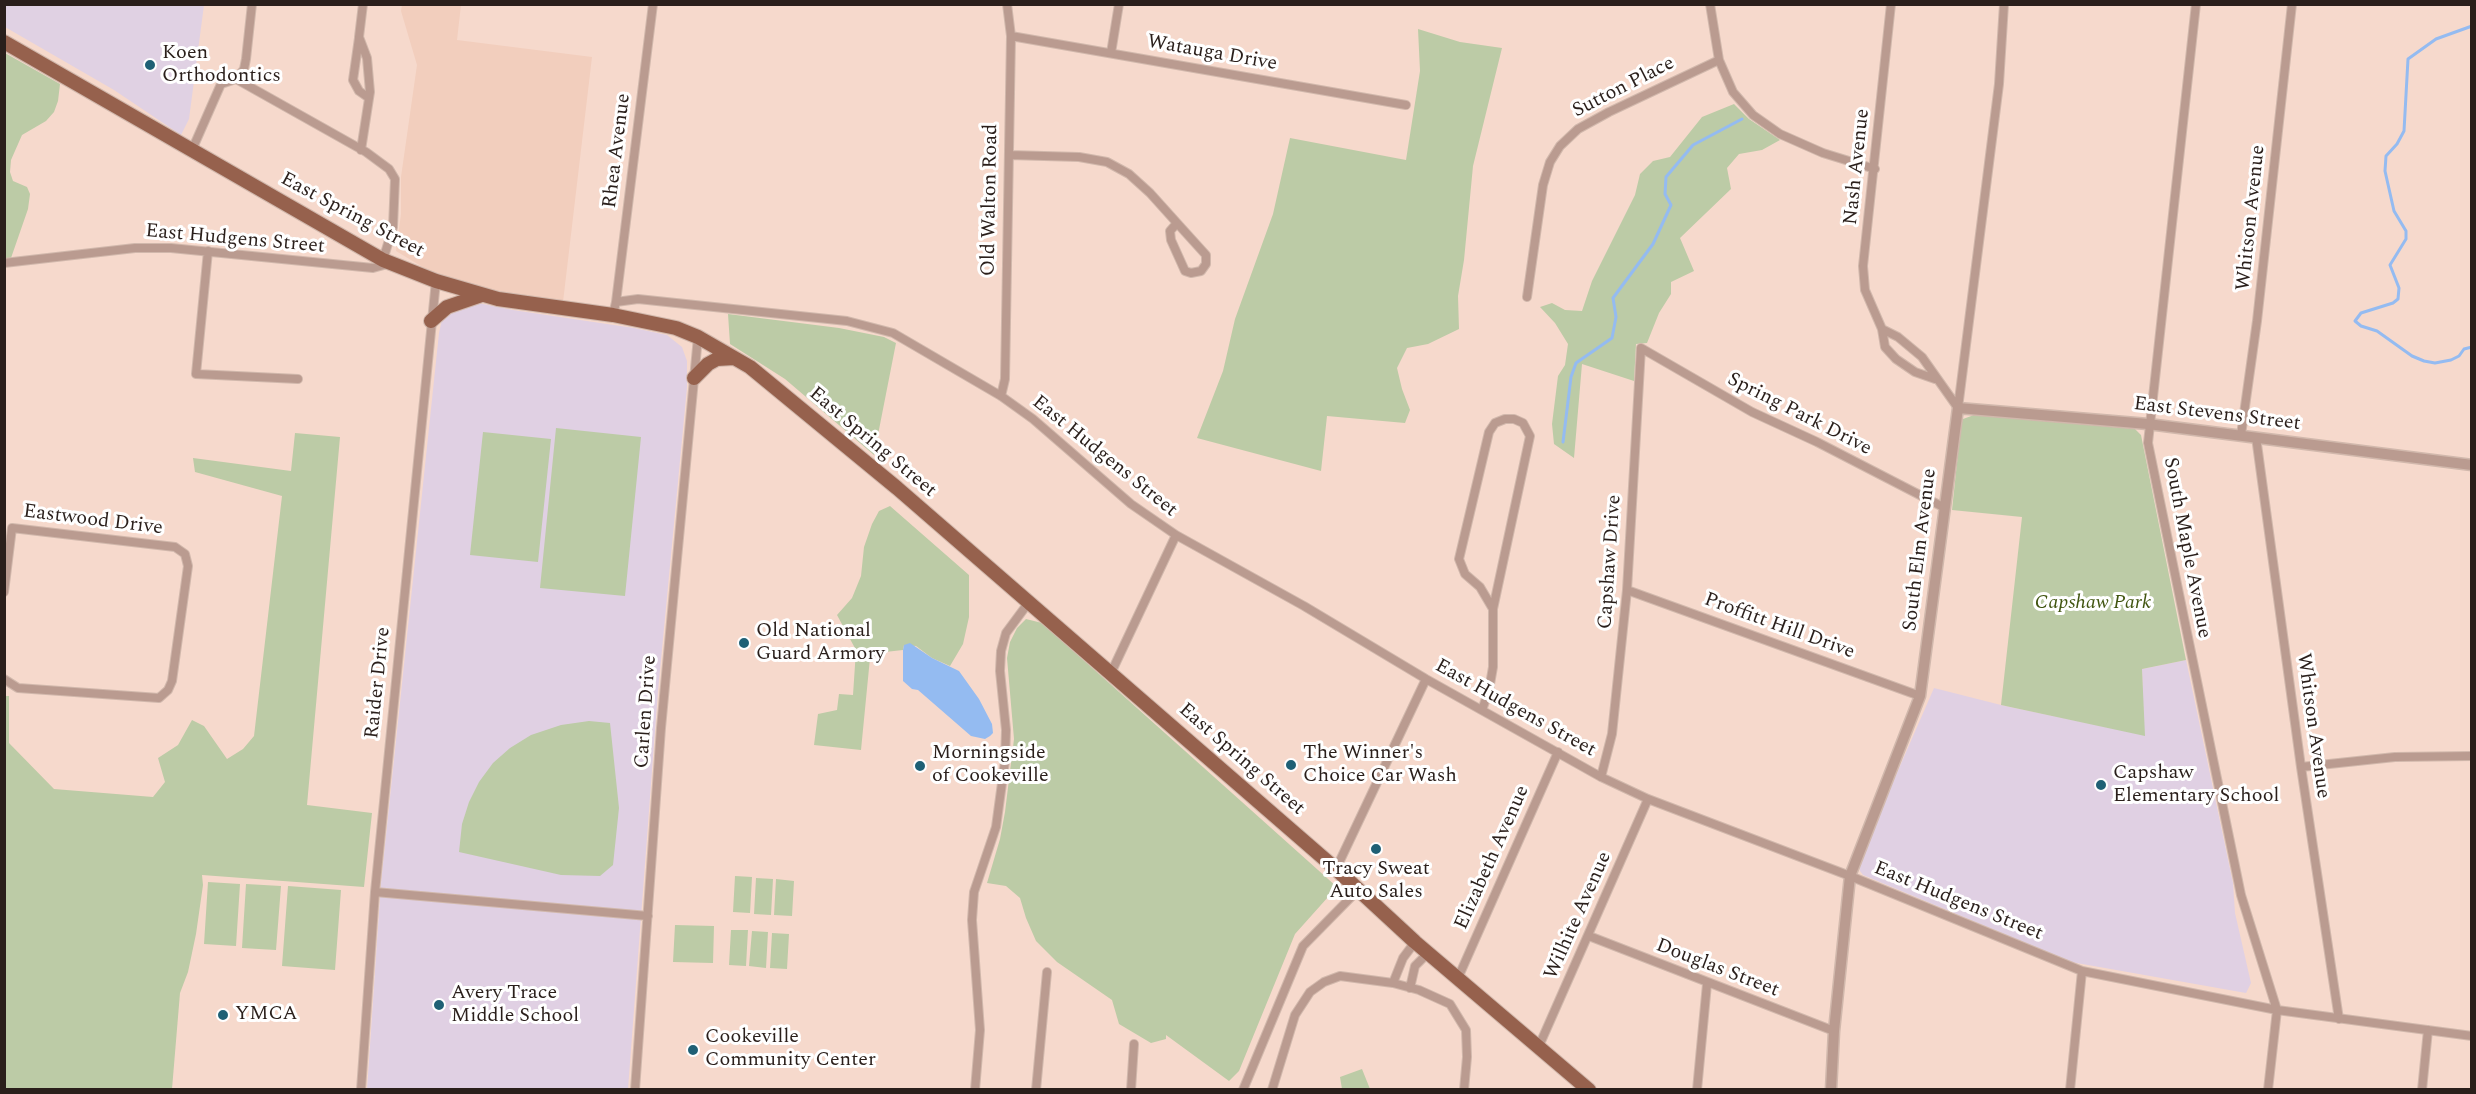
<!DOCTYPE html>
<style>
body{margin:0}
#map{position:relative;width:2476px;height:1094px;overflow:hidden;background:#f6d9cc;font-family:Spectral,serif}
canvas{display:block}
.frame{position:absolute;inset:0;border:6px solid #2a1f1b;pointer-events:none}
</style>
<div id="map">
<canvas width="2476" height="1094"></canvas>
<div class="frame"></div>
</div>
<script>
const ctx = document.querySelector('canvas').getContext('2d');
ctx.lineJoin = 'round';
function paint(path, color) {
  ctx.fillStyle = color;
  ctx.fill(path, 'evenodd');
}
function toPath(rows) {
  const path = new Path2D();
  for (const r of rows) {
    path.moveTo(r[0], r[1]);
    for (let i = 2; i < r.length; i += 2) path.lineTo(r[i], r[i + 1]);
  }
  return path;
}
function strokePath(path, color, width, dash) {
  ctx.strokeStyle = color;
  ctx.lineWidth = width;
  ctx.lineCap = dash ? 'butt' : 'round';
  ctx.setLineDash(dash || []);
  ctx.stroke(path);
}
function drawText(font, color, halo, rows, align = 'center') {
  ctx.font = font + ' Spectral,serif';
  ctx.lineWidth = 6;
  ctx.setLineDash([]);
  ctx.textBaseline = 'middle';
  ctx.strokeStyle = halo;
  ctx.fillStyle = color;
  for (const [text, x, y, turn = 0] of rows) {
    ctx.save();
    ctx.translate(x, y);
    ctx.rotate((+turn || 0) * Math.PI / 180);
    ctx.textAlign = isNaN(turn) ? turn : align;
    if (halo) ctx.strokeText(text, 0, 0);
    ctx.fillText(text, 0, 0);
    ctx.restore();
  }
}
paint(toPath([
 [5,4,204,5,189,119,181,135,114,90,5,27]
]), '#e0d1e3');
paint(toPath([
 [402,5,461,5,457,40,592,57,563,302,498,291,461,282,426,269,396,251,401,214,401,177,417,65,401,11]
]), '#f2cebd');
paint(toPath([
 [478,303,513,310,634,328,667,335,682,347,687,361,687,387,658,691,628,1089,367,1090,381,883,439,333,442,319,451,308],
 [2186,660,2233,883,2235,913,2251,983,2246,993,2071,962,1863,875,1860,871,1859,860,1934,688,2001,705,2144,735,2142,669]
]), '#e0d0e3');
paint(toPath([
 [1418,29,1460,42,1502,48,1473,166,1464,260,1458,296,1459,329,1428,344,1407,348,1397,368,1402,389,1410,410,1405,423,1327,416,1321,471,1197,438,1223,371,1235,319,1273,214,1290,138,1406,160,1420,71],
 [5,53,60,84,58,101,54,112,46,121,22,135,11,160,10,172,13,181,27,187,30,194,28,209,11,258,5,258],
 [1734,104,1749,119,1780,140,1762,150,1739,154,1727,168,1731,189,1680,238,1694,271,1671,282,1671,294,1659,313,1647,343,1636,344,1634,381,1582,364,1574,458,1554,444,1552,424,1558,376,1565,365,1568,344,1555,323,1540,307,1552,303,1565,310,1582,311,1592,281,1635,195,1640,174,1653,161,1670,157,1702,117],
 [728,314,839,328,884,337,896,343,874,455,785,379,730,344],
 [1974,415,2135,429,2141,435,2186,660,2142,669,2145,736,2001,705,2022,517,1952,510,1961,425,1963,419],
 [556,428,641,437,625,596,540,588],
 [483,432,551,439,538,562,470,555],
 [295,433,340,437,307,805,372,813,364,887,202,875,203,885,196,934,188,972,180,993,172,1089,5,1089,5,696,9,696,9,743,54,789,153,797,165,782,158,758,178,745,192,720,204,726,227,759,243,749,254,736,282,496,195,472,193,458,291,471],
 [890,506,969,575,969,617,963,644,950,666,932,658,916,646,904,645,903,650,885,652,870,658,861,750,814,745,818,714,837,710,839,694,853,695,856,650,837,615,852,598,861,576,864,547,872,524,879,511],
 [1026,619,1042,623,1337,887,1295,934,1239,1071,1229,1081,1166,1035,1166,1039,1151,1043,1119,1024,1112,1000,1057,962,1036,941,1026,918,1020,898,1006,886,987,883,1000,839,1005,812,1014,739,1007,658,1010,642,1017,628],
 [589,721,610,723,619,808,613,865,600,876,561,875,459,852,462,824,469,802,479,782,493,763,510,748,531,735,561,725],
 [735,876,752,877,750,913,733,912],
 [756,878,773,879,771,915,754,914],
 [776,879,794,881,792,916,774,915],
 [208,882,240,884,236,946,204,944],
 [246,884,281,886,276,950,242,948],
 [288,886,341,890,335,970,282,966],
 [675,925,714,926,713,963,673,962],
 [731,930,748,930,746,966,729,965],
 [752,931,768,932,766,968,749,966],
 [772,933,789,934,787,969,770,968],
 [1362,1069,1370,1089,1342,1089,1340,1077]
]), '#bccba6');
paint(toPath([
 [910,643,932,658,959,671,979,699,992,724,993,733,990,736,985,739,971,736,918,690,912,689,903,681,903,650,904,645]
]), '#94bbf1');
strokePath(toPath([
 [2472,26,2436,39,2408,59,2404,131,2397,144,2386,156,2385,171,2394,211,2406,231,2406,239,2390,265,2399,288,2398,299,2393,303,2361,313,2355,321,2361,326,2377,331,2412,356,2424,361,2435,363,2451,360,2459,356,2464,349,2472,347],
 [1563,442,1571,377,1576,363,1612,338,1616,317,1613,298,1653,244,1671,205,1665,194,1666,177,1693,145,1742,119]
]), '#94bbf1', 3);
const minor = toPath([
 [1710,4,1719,60,1733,92,1753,115,1780,134,1823,153,1875,169],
 [1891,4,1863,266,1865,290,1882,329,1885,347,1896,359,1915,372,1935,379],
 [2196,4,2148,443,2241,895,2277,1010,2268,1090],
 [1011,36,1406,105],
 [359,38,353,80,359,91,369,98],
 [1111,53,1119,4],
 [236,79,244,69,246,59,252,4],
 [192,150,221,84,236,79,366,152,389,169,395,179,393,227,383,260],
 [361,150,370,92,367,58,359,37,363,4],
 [1009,155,1079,157,1107,162,1129,174,1150,193,1177,223,1206,255,1206,264,1201,271,1191,273,1185,271,1171,240,1170,231,1177,223],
 [208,251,196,374,298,379],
 [4,263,135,248,171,248,373,268,391,263],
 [1527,297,1543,185,1550,162,1560,146,1578,129,1609,112,1719,60],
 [616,302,653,4],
 [613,315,616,302,638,299,847,321,893,333,1001,396,1033,419,1131,504,1176,535,1304,606,1426,679,1601,777,1648,799,1850,876,2082,971,2277,1010,2472,1036],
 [1882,329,1898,337,1922,357,1958,408],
 [1001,396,1005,379,1011,36,1007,4],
 [1958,408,1999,84,2004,4],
 [2241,435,2257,321,2292,4],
 [2256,437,2301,767,2339,1019],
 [1627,590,1920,696],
 [4,592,12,528,175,547,185,554,188,566,172,681,168,690,159,698,18,688,4,679],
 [1111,673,1176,535],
 [1482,710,1489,690,1493,667,1493,609,1480,587,1465,574,1459,559,1489,432,1495,423,1505,419,1514,419,1523,423,1530,436,1493,609],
 [2301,767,2395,757,2472,756],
 [1601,777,1612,734,1627,590,1641,348,1752,412,1817,442,1945,508],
 [1336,869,1426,679],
 [375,892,648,916],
 [1589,936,1834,1031],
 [1458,978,1558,752],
 [1393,983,1403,958,1415,942],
 [1410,988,1415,966,1428,953],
 [1539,1046,1648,799],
 [361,1090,375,892,436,281],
 [635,1090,661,728,698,337],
 [975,1090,980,1030,972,920,974,892,996,827,1005,761,1006,730,1000,671,1001,651,1006,633,1029,602],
 [1036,1090,1047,972],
 [1131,1090,1134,1044],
 [1243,1090,1303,946,1358,890],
 [1272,1090,1295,1015,1310,992,1324,982,1340,976,1393,983,1419,990,1450,1004,1466,1030,1467,1057,1464,1090],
 [1697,1090,1707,984],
 [2070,1090,2082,971],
 [2422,1090,2428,1030]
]);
const tertiary = toPath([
 [1831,1090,1834,1031,1850,876,1920,696,1958,408,2148,424,2472,465]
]);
const primary = toPath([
 [4,42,383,260,436,281,498,299,613,315,676,328,698,337,750,367,897,488,1336,869,1415,942,1589,1090],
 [431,321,447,307,482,295],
 [694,378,708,364,717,359,734,358]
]);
strokePath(minor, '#d1b8ac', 10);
strokePath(tertiary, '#d1b8ac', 13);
strokePath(primary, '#d1b8ac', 16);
strokePath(minor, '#ba9b90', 8);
strokePath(tertiary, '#ba9b90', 10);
strokePath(primary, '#96614d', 14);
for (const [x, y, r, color] of [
 [150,65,6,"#1f6075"],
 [744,643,6,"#1f6075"],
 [1291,765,6,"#1f6075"],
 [920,766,6,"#1f6075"],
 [2101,785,6,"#1f6075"],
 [1376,849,6,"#1f6075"],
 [439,1005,6,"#1f6075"],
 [223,1015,6,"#1f6075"],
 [693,1050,6,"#1f6075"]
]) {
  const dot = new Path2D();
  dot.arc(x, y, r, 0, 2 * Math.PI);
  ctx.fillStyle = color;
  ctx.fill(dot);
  strokePath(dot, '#fff', 2);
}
drawText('20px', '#2a1f1b', '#fff', [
 ["Koen",162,54],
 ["Orthodontics",162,77],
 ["Old National",756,632],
 ["Guard Armory",756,655],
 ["Morningside",932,754],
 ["of Cookeville",932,777],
 ["The Winner's",1303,754],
 ["Choice Car Wash",1303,777],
 ["Capshaw",2113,774],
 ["Elementary School",2113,797],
 ["Tracy Sweat",1376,870,"center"],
 ["Auto Sales",1376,893,"center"],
 ["Avery Trace",451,994],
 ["Middle School",451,1017],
 ["YMCA",235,1015],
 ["Cookeville",705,1038],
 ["Community Center",705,1061]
], 'left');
drawText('20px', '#2a1f1b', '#fff', [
 ["Watauga Drive",1212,54,10],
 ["Sutton Place",1624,88,-27],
 ["Rhea Avenue",618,151,-83],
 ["Nash Avenue",1858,167,-84],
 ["Old Walton Road",991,200,-89],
 ["East Spring Street",352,216,28],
 ["Whitson Avenue",2252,218,-84],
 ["East Hudgens Street",235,240,5],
 ["Spring Park Drive",1799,415,27],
 ["East Stevens Street",2217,415,7],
 ["East Spring Street",872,443,40],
 ["East Hudgens Street",1104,457,39],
 ["Eastwood Drive",93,521,7],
 ["South Maple Avenue",2186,548,79],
 ["South Elm Avenue",1921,550,-83],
 ["Capshaw Drive",1611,562,-86],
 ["Proffitt Hill Drive",1779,627,20],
 ["Raider Drive",379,683,-84],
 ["East Hudgens Street",1515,709,29],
 ["Carlen Drive",647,712,-86],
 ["Whitson Avenue",2312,726,82],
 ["East Spring Street",1241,760,41],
 ["Elizabeth Avenue",1493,858,-66],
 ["East Hudgens Street",1958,902,22],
 ["Wilhite Avenue",1579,916,-66],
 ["Douglas Street",1717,969,21]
]);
drawText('italic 20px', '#415510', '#fff', [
 ["Capshaw Park",2093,604]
]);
</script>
